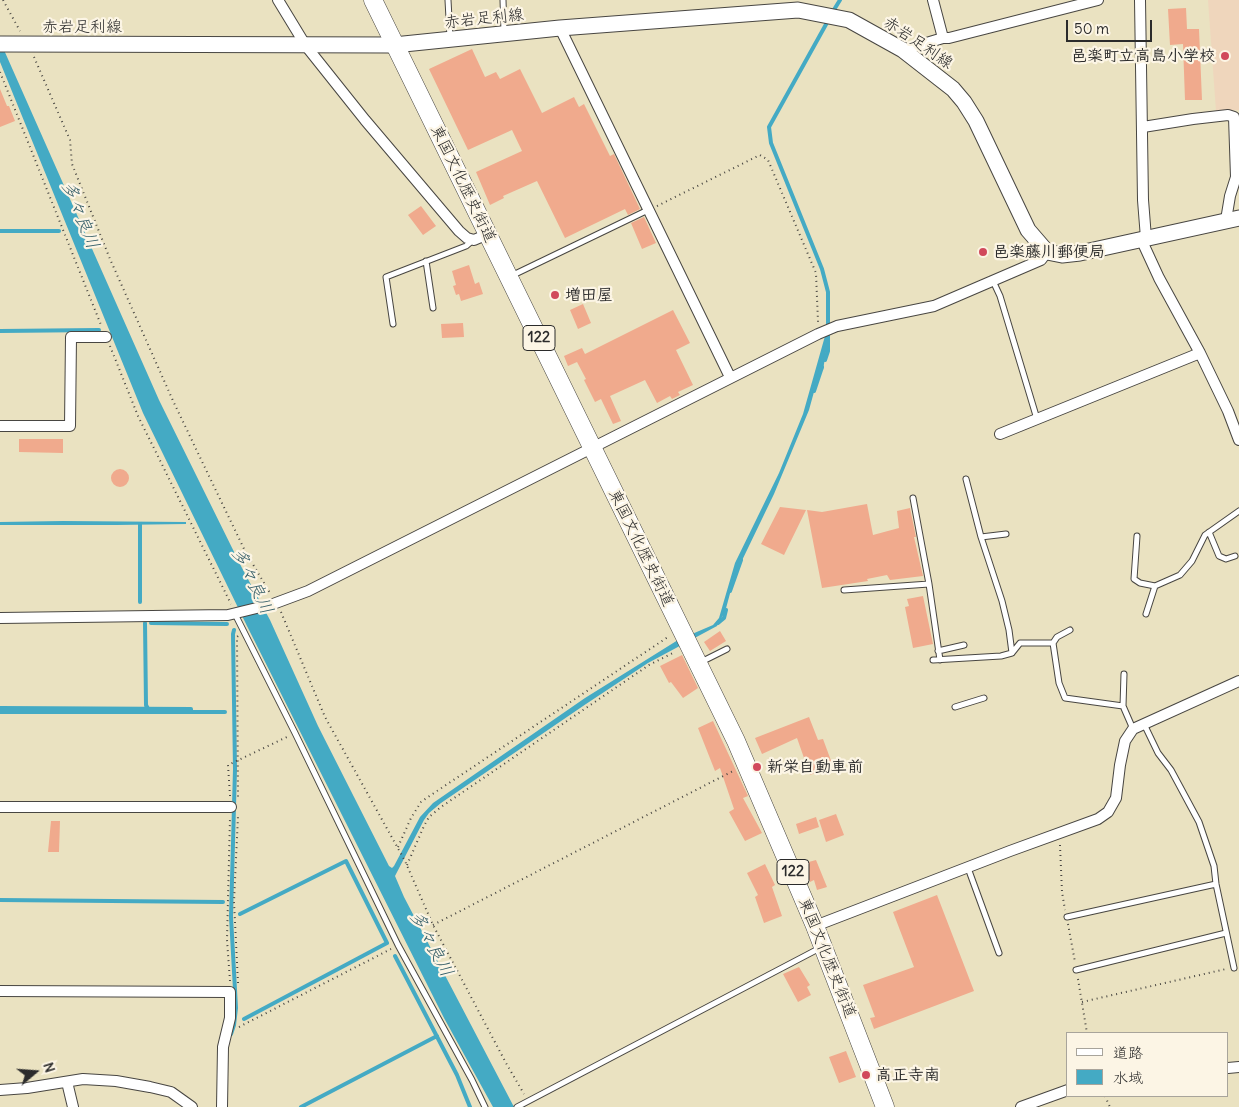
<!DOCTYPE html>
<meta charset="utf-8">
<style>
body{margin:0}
#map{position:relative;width:1239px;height:1107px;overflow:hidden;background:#eae2c1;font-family:Delius,"Klee One",sans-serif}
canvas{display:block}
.legend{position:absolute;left:1066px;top:1032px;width:162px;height:65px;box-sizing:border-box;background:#fcf5e5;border:1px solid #a8a49b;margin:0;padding:6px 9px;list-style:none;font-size:15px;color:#2b2b2b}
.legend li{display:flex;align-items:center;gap:10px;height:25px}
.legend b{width:25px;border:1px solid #a8a49b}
.north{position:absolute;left:10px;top:1047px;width:50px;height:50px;-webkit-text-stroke:4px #fcf5e5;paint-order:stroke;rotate:72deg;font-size:14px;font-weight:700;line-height:20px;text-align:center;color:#2b2b2b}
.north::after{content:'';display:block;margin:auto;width:18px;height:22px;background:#2b2b2b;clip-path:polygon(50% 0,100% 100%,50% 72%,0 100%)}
.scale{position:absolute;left:1066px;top:20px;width:86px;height:22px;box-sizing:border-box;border:2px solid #2b2b2b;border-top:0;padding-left:6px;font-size:15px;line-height:18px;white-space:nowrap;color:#2b2b2b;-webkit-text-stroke:4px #fcf5e5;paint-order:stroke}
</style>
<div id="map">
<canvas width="1239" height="1107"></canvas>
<ul class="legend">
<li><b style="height:6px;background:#fff"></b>道路</li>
<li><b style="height:14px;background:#44aac4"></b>水域</li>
</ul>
<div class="north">N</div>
<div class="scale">50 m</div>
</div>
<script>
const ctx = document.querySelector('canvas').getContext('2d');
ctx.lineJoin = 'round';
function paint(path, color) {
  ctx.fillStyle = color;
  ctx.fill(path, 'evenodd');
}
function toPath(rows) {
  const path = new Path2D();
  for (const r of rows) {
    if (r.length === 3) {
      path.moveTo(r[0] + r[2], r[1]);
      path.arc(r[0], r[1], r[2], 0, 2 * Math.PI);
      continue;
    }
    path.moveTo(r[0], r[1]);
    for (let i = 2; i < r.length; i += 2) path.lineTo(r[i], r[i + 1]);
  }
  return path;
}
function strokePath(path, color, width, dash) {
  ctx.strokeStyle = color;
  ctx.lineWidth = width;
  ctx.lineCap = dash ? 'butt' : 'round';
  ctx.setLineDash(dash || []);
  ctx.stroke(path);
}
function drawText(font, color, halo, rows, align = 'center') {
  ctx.font = font + ' Delius,"Klee One",sans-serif';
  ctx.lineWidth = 4.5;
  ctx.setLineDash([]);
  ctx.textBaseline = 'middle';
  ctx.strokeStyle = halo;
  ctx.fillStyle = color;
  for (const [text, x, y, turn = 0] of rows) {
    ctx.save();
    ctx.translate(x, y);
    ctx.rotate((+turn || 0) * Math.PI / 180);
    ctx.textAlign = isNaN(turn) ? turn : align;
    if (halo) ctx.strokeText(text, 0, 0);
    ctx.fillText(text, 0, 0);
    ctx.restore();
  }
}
paint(toPath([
 [1208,0,1239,0,1239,110,1216,111]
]), '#efd6bc');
paint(toPath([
 [0,41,159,400,242,568,270,620,318,726,389,866,392,868,394,866,420,817,433,803,585,698,678,640,713,625,719,618,735,563,779,473,803,414,825,336,829,334,823,370,820,370,809,410,774,494,735,575,725,612,717,626,648,663,586,704,441,803,429,813,424,820,395,876,404,897,514,1107,493,1107,444,1018,247,626,143,413,0,62],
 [0,522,63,521,186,522,186,524,117,525,0,525]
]), '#44aac4');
strokePath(toPath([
 [832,13,840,0],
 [0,231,59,231],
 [828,328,828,292,822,269,771,143,769,127,829,19],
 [0,331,99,330],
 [825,360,828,351,828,335],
 [814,391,822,367],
 [140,524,140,602],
 [730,591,741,560],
 [145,623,146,705,148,709],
 [151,623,227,624],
 [718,623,724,618,726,610],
 [0,708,191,709,191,712],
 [0,712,225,712],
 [0,900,223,902],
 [240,914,346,861,387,943,244,1019],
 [395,956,457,1075,470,1107],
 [231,1034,234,1025,236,1008,231,917,235,769,233,634,234,630],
 [301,1107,437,1036]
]), '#44aac4', 4);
paint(toPath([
 [1186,8,1187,29,1199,29,1202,100,1185,100,1183,44,1170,45,1168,9],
 [472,49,485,77,496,72,500,79,520,69,542,113,574,97,579,107,584,104,610,156,614,154,640,209,628,215,625,209,565,238,537,181,503,196,504,198,490,205,476,172,522,151,512,130,468,150,429,69],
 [0,89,7,106,9,106,15,121,0,127],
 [421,206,436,226,423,235,408,215],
 [644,217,656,243,642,249,631,223],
 [469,265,475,284,479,282,483,294,461,301,459,294,456,295,453,286,456,285,452,271],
 [583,304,591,323,578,329,570,310],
 [673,310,690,343,676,350,693,385,678,392,680,395,672,399,670,396,657,403,645,380,610,396,621,421,613,424,601,399,595,402,584,380,586,379,577,362,568,366,564,356,582,348,585,354],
 [463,323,464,337,442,338,441,324],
 [19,439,63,439,63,453,19,452],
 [120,478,9],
 [867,504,873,535,899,528,897,511,910,508,916,537,914,537,923,576,890,580,887,575,867,579,868,581,822,588,807,510,822,512],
 [780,507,806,510,784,555,761,544],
 [923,596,933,644,913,648,905,607,909,606,907,599],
 [720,631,726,641,710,651,704,642],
 [682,655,698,688,683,698,671,682,669,683,660,666],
 [809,717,818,740,823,739,833,766,810,775,797,738,762,754,755,738],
 [713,721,748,796,743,798,762,833,745,841,729,812,734,809,720,768,715,771,698,728],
 [836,814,844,835,826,842,819,820],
 [816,817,819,827,799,834,796,824],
 [51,821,60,821,59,852,48,852],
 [816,860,827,887,817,890,814,880,810,882,805,863],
 [765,864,775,885,772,887,782,916,764,923,755,897,758,895,747,873],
 [937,895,974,991,874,1029,870,1018,875,1017,863,985,914,967,893,912],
 [799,967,810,985,807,987,811,995,798,1002,783,974],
 [846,1051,856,1077,839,1083,829,1057]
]), '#f0aa8d');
const service = toPath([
 [448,0,450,37],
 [503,0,504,32],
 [426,261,433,308],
 [511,276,648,210],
 [993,281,1000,296,1037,419],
 [393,324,386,277,466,246,473,240],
 [966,479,981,537,1002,601,1009,630,1012,653],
 [913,498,929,584,940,660],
 [1209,532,1219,556,1226,559,1235,556],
 [1137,536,1134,579,1140,583,1155,586,1180,575,1192,561,1205,535,1239,511],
 [981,537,1006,534],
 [844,590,929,584],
 [235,614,295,733,398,945,472,1080,485,1107],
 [1146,614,1155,586],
 [1053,643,1057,637,1070,630],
 [938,651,964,645],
 [933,660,1001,656,1012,653,1020,643,1053,643,1059,683,1065,698,1123,706],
 [701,662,727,649],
 [1124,674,1123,706,1133,729],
 [955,707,984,698],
 [1144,724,1158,753,1171,770,1199,822,1214,866,1216,884,1234,968],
 [968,868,999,953],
 [1067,917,1216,884],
 [1076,970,1226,933],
 [517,1107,820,948]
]);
const minor = toPath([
 [278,0,306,46,365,120,459,231,467,238,474,240,488,234],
 [933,0,943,38],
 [1140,0,1143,200,1146,238],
 [560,28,730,377],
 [903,50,943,38,949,38,1098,0],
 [1143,127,1193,119,1228,115,1234,117,1236,177,1230,196,1226,220],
 [1141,239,1159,278,1200,353,1228,411,1239,440],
 [0,426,70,426,71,337,106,337],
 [1000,434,1200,353],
 [0,618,228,615,273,604,308,591,818,334,837,326,934,306,1041,260,1047,252],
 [0,807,231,807],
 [815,926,1010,851,1098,819,1108,812,1116,798,1120,765,1125,741,1133,729,1239,681],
 [0,991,230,992,230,1018,223,1047,222,1107],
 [1228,1068,1239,1067],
 [67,1082,73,1107],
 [0,1090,27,1088,83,1079,116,1081,150,1087,171,1092,192,1107],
 [1021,1107,1068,1090]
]);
const secondary = toPath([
 [0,44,394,45,560,28,798,10,849,20,903,50,953,89,964,102,976,121,1028,230,1047,252,1062,255,1080,253,1239,218]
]);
const trunk = toPath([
 [373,0,736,741,815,926,885,1107]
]);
strokePath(service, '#484642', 7);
strokePath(minor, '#484642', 12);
strokePath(secondary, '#484642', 17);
strokePath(trunk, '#484642', 19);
strokePath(toPath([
 [3,0,20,31],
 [34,57,70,140,72,164,110,259,174,403,245,551,270,593],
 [0,72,101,325],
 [657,206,760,155,768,160,816,273,818,322],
 [110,346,138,416,231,604],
 [281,612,325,717,405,861,433,925,506,1063,524,1094],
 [238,636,237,637,238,798],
 [230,796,228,765,289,736],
 [1060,845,1062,892,1065,910],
 [398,847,411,818,421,802,428,797,668,637],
 [407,865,424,826,429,817,441,807,649,665,675,652],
 [1068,924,1075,962],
 [433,925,733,771],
 [1078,979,1087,1033],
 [230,981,227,940,230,818],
 [238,983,234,902,238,816],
 [1082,1002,1226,969],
 [239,1027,391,949],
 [1105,1096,1110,1107]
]), '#484642', 2, [1, 4]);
strokePath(service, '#fff', 5);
strokePath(minor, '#fff', 10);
strokePath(secondary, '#fff', 15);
strokePath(trunk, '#fff', 18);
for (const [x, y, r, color] of [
 [1225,56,5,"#d1495b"],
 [983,252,5,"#d1495b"],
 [555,295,5,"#d1495b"],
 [757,767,5,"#d1495b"],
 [866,1075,5,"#d1495b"]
]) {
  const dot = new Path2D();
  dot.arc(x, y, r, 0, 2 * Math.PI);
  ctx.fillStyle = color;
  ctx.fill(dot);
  strokePath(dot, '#fcf5e5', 2);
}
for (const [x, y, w] of [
 [539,338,32],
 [793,872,32]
]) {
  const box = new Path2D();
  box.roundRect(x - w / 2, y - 12.5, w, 25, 4);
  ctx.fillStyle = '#fcf5e5';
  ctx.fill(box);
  strokePath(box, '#2b2b2b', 1);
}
drawText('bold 15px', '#2b2b2b', null, [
 ["122",539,338],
 ["122",793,872]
]);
drawText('16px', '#2b2b2b', '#fcf5e5', [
 ["赤岩足利線",484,19,-6],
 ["赤岩足利線",82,27],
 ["赤岩足利線",918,43,34],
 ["東国文化歴史街道",463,184,64],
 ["東国文化歴史街道",641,548,64],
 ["東国文化歴史街道",827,958,68]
]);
drawText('bold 16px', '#2b2b2b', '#fcf5e5', [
 ["邑楽町立高島小学校",1215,56,"right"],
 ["邑楽藤川郵便局",993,252],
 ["増田屋",565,295],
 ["新栄自動車前",767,767],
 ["高正寺南",876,1075]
], 'left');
drawText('italic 18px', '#355e68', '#fcf5e5', [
 ["多々良川",80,215,68],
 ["多々良川",252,581,64],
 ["多々良川",431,944,62]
]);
</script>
